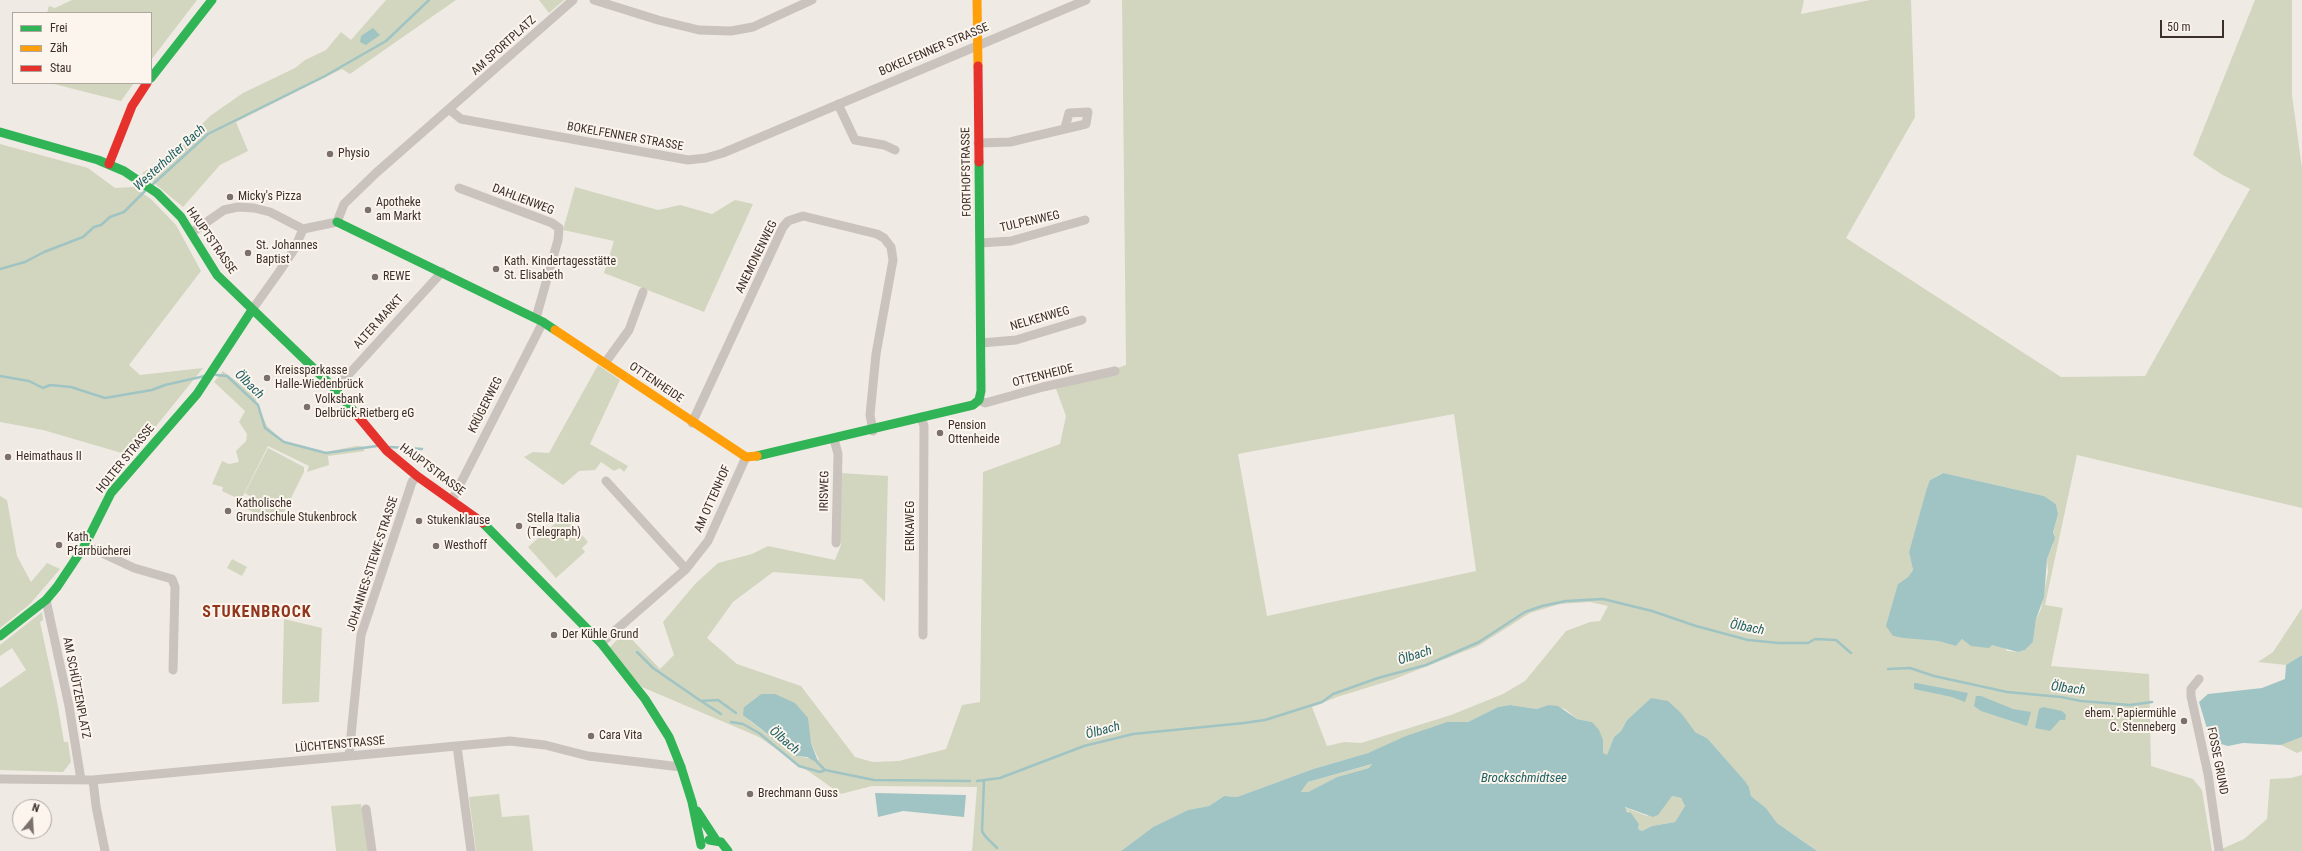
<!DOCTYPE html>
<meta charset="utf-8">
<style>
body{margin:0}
#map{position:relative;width:2302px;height:851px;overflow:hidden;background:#f0eae5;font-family:"Roboto Condensed",sans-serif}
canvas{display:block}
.legend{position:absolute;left:12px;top:12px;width:140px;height:72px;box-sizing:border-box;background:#fcf5ed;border:1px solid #afa69f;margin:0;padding:5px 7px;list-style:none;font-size:12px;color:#3c2f2a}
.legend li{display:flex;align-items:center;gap:8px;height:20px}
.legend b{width:20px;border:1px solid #afa69f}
.north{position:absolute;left:12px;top:799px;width:40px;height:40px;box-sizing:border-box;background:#fcf5ed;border:1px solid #afa69f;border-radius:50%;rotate:18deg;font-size:11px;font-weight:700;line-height:16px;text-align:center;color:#3c2f2a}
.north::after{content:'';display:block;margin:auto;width:14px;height:18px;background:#7b706b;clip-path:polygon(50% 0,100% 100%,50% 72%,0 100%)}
.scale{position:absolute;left:2160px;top:20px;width:64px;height:18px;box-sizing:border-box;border:2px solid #3c2f2a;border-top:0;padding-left:5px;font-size:12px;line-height:14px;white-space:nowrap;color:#3c2f2a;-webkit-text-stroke:3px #fcf5ed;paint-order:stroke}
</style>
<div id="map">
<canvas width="2302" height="851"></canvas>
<ul class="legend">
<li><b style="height:5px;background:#30b455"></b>Frei</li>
<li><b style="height:5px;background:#ff9f0a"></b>Zäh</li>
<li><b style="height:5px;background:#e5322d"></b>Stau</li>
</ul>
<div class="north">N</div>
<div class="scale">50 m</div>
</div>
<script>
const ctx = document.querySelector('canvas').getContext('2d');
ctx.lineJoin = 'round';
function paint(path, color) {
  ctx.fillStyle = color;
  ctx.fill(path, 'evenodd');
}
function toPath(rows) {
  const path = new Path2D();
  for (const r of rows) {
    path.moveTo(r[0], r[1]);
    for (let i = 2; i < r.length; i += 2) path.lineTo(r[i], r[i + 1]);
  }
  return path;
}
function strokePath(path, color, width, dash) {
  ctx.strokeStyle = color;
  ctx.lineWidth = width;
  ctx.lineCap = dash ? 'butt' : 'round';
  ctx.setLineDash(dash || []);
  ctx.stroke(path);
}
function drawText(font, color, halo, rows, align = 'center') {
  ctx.font = font + ' "Roboto Condensed",sans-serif';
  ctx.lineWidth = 4;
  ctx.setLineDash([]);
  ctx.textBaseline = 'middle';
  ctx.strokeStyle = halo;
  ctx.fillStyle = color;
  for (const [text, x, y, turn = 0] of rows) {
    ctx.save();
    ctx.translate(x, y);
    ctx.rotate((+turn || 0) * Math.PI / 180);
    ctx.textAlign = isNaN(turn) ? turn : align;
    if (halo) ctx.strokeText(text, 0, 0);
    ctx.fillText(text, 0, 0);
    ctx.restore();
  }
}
paint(toPath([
 [72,0,197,0,151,60,151,13,47,13,49,6,55,8],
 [386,0,456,0,350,74,342,69,236,122,248,151,220,165,183,207,142,173,173,154,210,116,243,93,295,68,305,60,326,50,341,32,351,40],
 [539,0,564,0,549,13],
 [1122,0,1804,0,1801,14,1870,0,1911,0,1915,117,1846,238,2061,377,2145,376,2250,189,2221,174,2193,155,2255,0,2292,0,2292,95,2302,168,2302,508,2077,455,2045,605,2063,608,2051,666,2149,674,2151,766,2193,779,2202,790,2212,851,1817,851,1777,823,1766,808,1751,796,1749,787,1745,781,1707,738,1695,732,1688,725,1682,714,1651,698,1627,720,1621,731,1614,737,1607,756,1603,753,1603,740,1592,722,1577,719,1565,709,1548,705,1537,709,1510,705,1498,707,1468,722,1432,727,1368,753,1313,769,1237,797,1224,796,1209,806,1188,810,1153,827,1121,851,972,851,977,787,872,786,841,794,759,737,642,687,608,649,625,632,660,669,674,655,663,622,695,584,718,563,752,554,768,546,835,560,841,545,839,534,840,473,888,476,885,602,862,579,773,572,733,602,707,638,737,664,801,686,855,757,873,762,899,761,946,749,962,705,980,702,983,472,1060,444,1066,416,1056,389,1126,365],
 [1454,414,1476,571,1267,616,1238,454],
 [1942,473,2044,496,2056,504,2058,514,2053,534,2053,544,2047,559,2048,572,2041,609,2036,619,2033,642,2025,650,2018,652,2007,651,2004,647,1962,639,1956,646,1938,641,1893,636,1898,584,1908,577,1913,570,1909,552,1930,480],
 [1590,602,1608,606,1600,621,1590,622,1566,631,1525,681,1503,694,1451,715,1361,743,1344,742,1327,746,1312,707,1337,697,1392,680,1478,646,1530,613,1560,604],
 [761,694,775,694,809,733,811,743,819,760,796,756,750,721,744,707],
 [50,83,134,83,121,101],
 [0,144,88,168,115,188,133,187,151,199,176,225,201,271,129,365,140,375,203,368,132,456,43,430,0,422],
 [575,187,658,210,680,205,712,214,735,200,753,204,704,312,604,273,614,241,563,230],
 [598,365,620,380,590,444,628,466,624,472,620,468,614,471,601,462,595,470,579,471,563,485,524,457,533,452,549,453],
 [223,371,258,398,256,401,267,426,283,441,326,452,356,446,361,446,365,451,328,456,329,465,307,472,309,466,268,446,241,500,222,491,223,487,212,484,222,461,229,464,239,462,236,451,246,441,247,434,239,422,245,411,214,382],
 [268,448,304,467,304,472,278,524,247,509,253,498,245,493],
 [0,496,7,500,17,556,31,582,47,563,60,569,30,604,0,628],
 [565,515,588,542,582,548,585,552,556,578,528,547],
 [232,559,247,567,242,576,227,568],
 [2302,608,2302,655,2286,665,2258,662,2273,652],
 [42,612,43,620,40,622,57,701,64,742,68,742,71,762,63,772,0,770,0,688,26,670,12,648,0,656,0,645],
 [284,619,322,628,319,702,282,704],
 [2302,737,2302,751,2297,753,2281,745],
 [1373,764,1369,768,1337,777,1308,792,1301,792,1308,782],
 [2302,775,2302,851,2217,851,2244,839,2267,819,2270,779,2291,778],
 [499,794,502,817,529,815,533,851,476,851,469,797],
 [1672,796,1681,798,1685,806,1675,822,1652,826,1642,831,1638,829,1639,824,1624,807,1647,816,1665,804],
 [361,804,368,851,336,851,331,806]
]), '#d2d6be');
paint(toPath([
 [373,28,380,35,366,45,360,42,361,36],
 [1943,473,2044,496,2056,504,2058,514,2053,533,2055,538,2047,559,2044,597,2036,619,2033,642,2025,650,2018,652,1992,645,1989,648,1971,646,1962,639,1956,646,1938,641,1904,638,1893,636,1886,626,1898,584,1908,577,1913,570,1909,552,1927,488,1930,480],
 [2302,655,2302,737,2281,745,2243,743,2228,746,2214,742,2209,735,2199,702,2208,694,2262,688,2285,679,2286,665],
 [1914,683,1916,683,1968,693,1965,702,1952,697,1914,689],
 [761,694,775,694,795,703,808,718,811,743,819,764,807,757,796,756,743,715,744,707],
 [1976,696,1981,696,2013,709,2031,712,2027,726,1981,711,1974,706],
 [1651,698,1668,701,1682,714,1695,732,1707,738,1745,781,1749,787,1751,796,1766,808,1777,823,1817,851,1121,851,1153,827,1188,810,1209,806,1224,796,1237,797,1313,769,1368,753,1406,736,1447,722,1468,722,1498,707,1510,705,1537,709,1548,705,1558,706,1577,719,1592,722,1599,730,1603,740,1603,753,1607,755,1614,737,1621,731,1627,720],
 [1372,764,1369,768,1337,777,1308,792,1301,792,1308,782],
 [1672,796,1681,798,1685,806,1675,822,1652,826,1642,831,1638,829,1639,824,1631,813,1627,812,1625,807,1653,817,1658,815],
 [2043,707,2062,711,2066,715,2065,720,2060,720,2050,731,2035,728,2039,709],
 [875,793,966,795,964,817,903,811,878,817]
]), '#a0c4c3');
strokePath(toPath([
 [152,185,208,134,325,76,386,41,429,0],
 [0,269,25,262,44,252,83,237,94,227,101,225,110,217,124,212,145,191],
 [216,375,227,376,258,405,265,428,284,442,326,453,377,446],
 [0,376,29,381,43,388,50,385,71,387,105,398,152,390,165,385,205,376],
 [390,447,422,449],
 [637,652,653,668,701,701,718,700,736,713],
 [1888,669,1910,668,1934,676,2007,692,2061,697,2081,701,2130,705,2152,702],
 [701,701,721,714],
 [731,722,743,724,759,733,799,766,820,772,825,770],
 [817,762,825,770,874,780,970,781],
 [977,781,1000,778,1084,746,1133,734,1244,723,1265,720,1322,702,1333,694,1378,678,1426,665,1479,642,1525,612,1542,606,1566,601,1603,599,1652,611,1696,626,1748,640,1779,643,1808,643,1815,639,1836,640,1851,653],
 [984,781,982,831,985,836,997,848]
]), '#a0c4c3', 2.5);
strokePath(toPath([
 [594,0,658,20,699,30,731,31,753,27,812,0],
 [838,104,855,140,884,145,895,150],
 [450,110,461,119,688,160,706,158,723,153,1086,0],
 [978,143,1010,142,1086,124,1088,112,1069,113,1065,128],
 [459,188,552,223,559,228,558,240,536,318],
 [191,233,224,210,238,207,254,208,270,212,303,229],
 [980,243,1011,241,1085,220],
 [252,310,279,272,295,248,303,229,337,222,344,204,376,173,573,0],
 [981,343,1016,340,1082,320],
 [605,363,629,330,643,292],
 [333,387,350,373,442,272],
 [979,400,985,403,1043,387,1115,371],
 [921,417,924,426,923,635],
 [692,423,783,227,788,221,803,216,877,234,884,238,891,247,893,260,876,354,870,415,873,431],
 [834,439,838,454,836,543],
 [606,481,686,569],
 [452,500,543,322],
 [85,545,134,568,172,579,175,587,173,670],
 [46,600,69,706,81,780],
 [601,643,686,569,708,541,746,457],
 [2199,679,2191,689,2191,696,2208,774,2219,851],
 [457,746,471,851],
 [349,756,361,635,412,482,417,476],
 [0,779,93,780,510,741,545,745,588,756,681,767],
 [93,780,96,806,105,851],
 [366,809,372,851]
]), '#cac3bd', 9);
strokePath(toPath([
 [151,78,212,0],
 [0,132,98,160,124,171,157,193,181,217,217,275,333,387,357,415],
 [337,222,543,322,555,330],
 [757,456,973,405,979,400,981,391,979,162],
 [483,523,601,643,645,699,669,737,681,767,692,802,701,845],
 [0,636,46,600,57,587,85,545,111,493,197,394,252,310],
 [697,811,716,840],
 [709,840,721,842,728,851]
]), '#30b455', 9);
strokePath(toPath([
 [977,0,978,66],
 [555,330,746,457,757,456]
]), '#ff9f0a', 9);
strokePath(toPath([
 [978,66,979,162],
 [109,164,132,106,147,83],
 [357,415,387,451,417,476,483,523]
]), '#e5322d', 9);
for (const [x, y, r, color] of [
 [330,154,4,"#7b706b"],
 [230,197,4,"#7b706b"],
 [368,210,4,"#7b706b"],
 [248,253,4,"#7b706b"],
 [496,269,4,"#7b706b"],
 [375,277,4,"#7b706b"],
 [267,378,4,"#7b706b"],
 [307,407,4,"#7b706b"],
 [940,433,4,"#7b706b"],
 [8,457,4,"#7b706b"],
 [228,511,4,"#7b706b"],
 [419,521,4,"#7b706b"],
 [519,526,4,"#7b706b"],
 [59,545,4,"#7b706b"],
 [436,546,4,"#7b706b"],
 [554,635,4,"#7b706b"],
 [2184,721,4,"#7b706b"],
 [591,736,4,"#7b706b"],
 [750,794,4,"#7b706b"]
]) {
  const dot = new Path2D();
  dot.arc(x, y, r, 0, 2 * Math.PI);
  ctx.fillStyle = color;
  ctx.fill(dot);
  strokePath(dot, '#fcf5ed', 1.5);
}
drawText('12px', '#3c2f2a', '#fcf5ed', [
 ["AM SPORTPLATZ",504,46,-42],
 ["BOKELFENNER STRASSE",934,50,-23],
 ["BOKELFENNER STRASSE",625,137,10],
 ["FORTHOFSTRASSE",967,172,-91],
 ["DAHLIENWEG",523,200,21],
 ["TULPENWEG",1030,222,-13],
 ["HAUPTSTRASSE",211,241,55],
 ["ANEMONENWEG",757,257,-64],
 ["NELKENWEG",1040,319,-16],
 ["ALTER MARKT",379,322,-48],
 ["OTTENHEIDE",1043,376,-14],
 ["OTTENHEIDE",656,383,34],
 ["KRÜGERWEG",486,405,-63],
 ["HOLTER STRASSE",126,459,-51],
 ["HAUPTSTRASSE",432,470,37],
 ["IRISWEG",825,491,-89],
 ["AM OTTENHOF",713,499,-66],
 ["ERIKAWEG",911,526,-90],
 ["JOHANNES-STIEWE-STRASSE",373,564,-72],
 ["AM SCHÜTZENPLATZ",76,688,79],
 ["LÜCHTENSTRASSE",340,745,-5],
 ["FOSSE GRUND",2217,761,79]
]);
drawText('12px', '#3c2f2a', '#fcf5ed', [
 ["Physio",338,154],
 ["Micky's Pizza",238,197],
 ["Apotheke",376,203],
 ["am Markt",376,217],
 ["St. Johannes",256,246],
 ["Baptist",256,260],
 ["Kath. Kindertagesstätte",504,262],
 ["St. Elisabeth",504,276],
 ["REWE",383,277],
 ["Kreissparkasse",275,371],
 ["Halle-Wiedenbrück",275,385],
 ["Volksbank",315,400],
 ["Delbrück-Rietberg eG",315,414],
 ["Pension",948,426],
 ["Ottenheide",948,440],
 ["Heimathaus II",16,457],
 ["Katholische",236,504],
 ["Grundschule Stukenbrock",236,518],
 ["Stella Italia",527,519],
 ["(Telegraph)",527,533],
 ["Stukenklause",427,521],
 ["Kath.",67,538],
 ["Pfarrbücherei",67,552],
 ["Westhoff",444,546],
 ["Der Kühle Grund",562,635],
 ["ehem. Papiermühle",2176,714,"right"],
 ["C. Stenneberg",2176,728,"right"],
 ["Cara Vita",599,736],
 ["Brechmann Guss",758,794]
], 'left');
drawText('italic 13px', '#1c5e61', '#fcf5ed', [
 ["Westerholter Bach",170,158,-42],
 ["Ölbach",249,385,44],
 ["Ölbach",1747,628,11],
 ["Ölbach",1415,656,-18],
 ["Ölbach",2068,689,7],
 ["Ölbach",1103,731,-15],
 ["Ölbach",784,741,40],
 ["Brockschmidtsee",1524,779]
]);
ctx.letterSpacing = '1px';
drawText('bold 16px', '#91351d', '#fcf5ed', [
 ["STUKENBROCK",257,613]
]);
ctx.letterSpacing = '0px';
</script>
